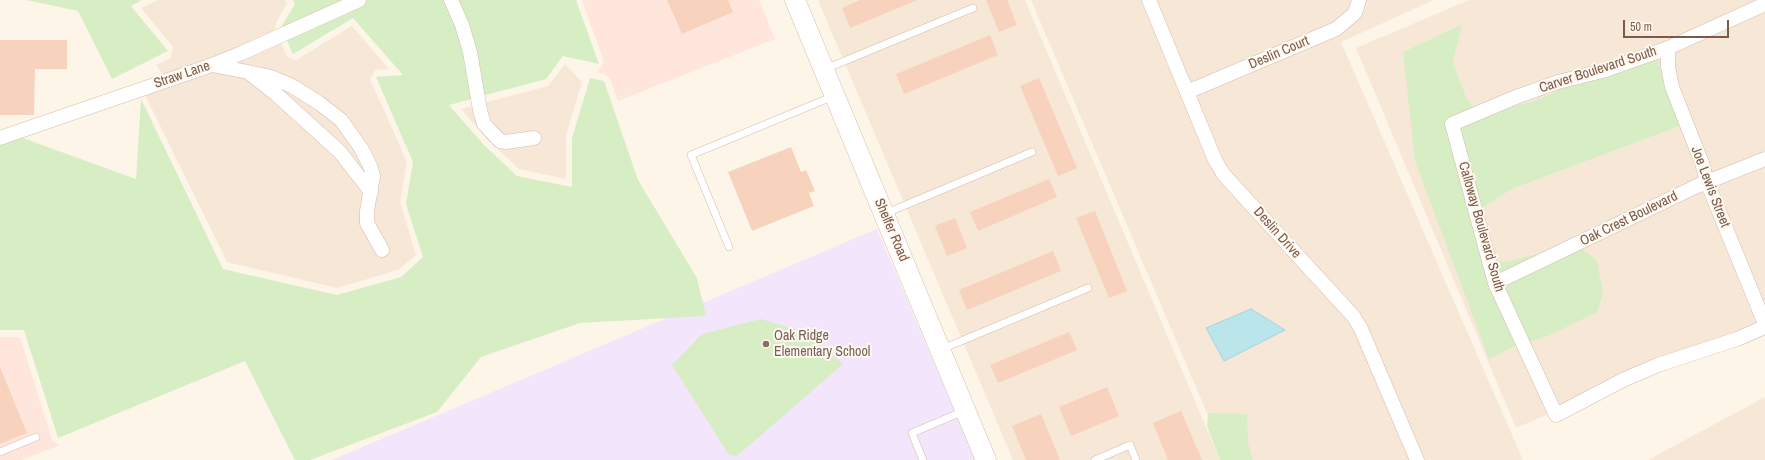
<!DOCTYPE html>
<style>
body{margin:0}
#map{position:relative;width:1765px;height:460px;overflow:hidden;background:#fef5e9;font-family:"Archivo Narrow",sans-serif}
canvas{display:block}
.scale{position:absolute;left:1623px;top:20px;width:106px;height:18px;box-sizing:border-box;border:2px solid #7c5a49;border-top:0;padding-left:5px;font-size:12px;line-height:14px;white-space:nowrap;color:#7c5a49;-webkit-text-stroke:3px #fff9f1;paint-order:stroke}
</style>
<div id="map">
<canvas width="1765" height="460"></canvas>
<div class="scale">50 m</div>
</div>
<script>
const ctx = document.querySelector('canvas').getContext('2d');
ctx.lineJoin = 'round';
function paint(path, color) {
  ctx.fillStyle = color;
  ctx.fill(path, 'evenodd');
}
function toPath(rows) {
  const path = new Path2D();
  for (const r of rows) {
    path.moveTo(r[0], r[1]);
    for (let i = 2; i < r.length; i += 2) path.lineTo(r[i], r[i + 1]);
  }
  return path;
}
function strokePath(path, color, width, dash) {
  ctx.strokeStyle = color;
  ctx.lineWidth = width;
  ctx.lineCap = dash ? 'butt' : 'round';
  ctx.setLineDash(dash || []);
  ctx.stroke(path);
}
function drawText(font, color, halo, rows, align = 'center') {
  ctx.font = font + ' "Archivo Narrow",sans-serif';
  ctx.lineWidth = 4;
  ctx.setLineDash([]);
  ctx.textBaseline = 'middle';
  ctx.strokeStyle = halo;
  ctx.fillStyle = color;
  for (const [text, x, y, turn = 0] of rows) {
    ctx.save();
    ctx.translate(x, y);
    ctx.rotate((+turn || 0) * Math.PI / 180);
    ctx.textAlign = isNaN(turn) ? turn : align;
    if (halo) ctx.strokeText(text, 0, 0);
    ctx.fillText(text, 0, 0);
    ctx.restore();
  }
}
paint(toPath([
 [158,0,285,0,287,3,276,23,275,29,287,57,296,60,352,26,389,69,375,70,370,79,407,162,400,202,416,255,398,270,337,288,227,262,146,97,143,95,162,74,156,65,171,58,173,47,141,8],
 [818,0,1025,0,1220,460,1013,460],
 [1031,0,1434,0,1341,42,1523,460,1227,460],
 [1469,0,1765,0,1765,322,1516,428,1356,48],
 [1462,24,1453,63,1467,99,1481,116,1536,100,1654,49,1680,126,1512,189,1481,209,1498,260,1505,262,1576,244,1548,336,1513,347,1489,358,1403,52],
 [565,64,582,82,566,135,566,179,519,169,488,140,461,109,548,86],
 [1765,397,1765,460,1648,460]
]), '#f7e7d6');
paint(toPath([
 [582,0,759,0,775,39,618,101,610,79,605,74,599,73,598,71,604,62],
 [0,337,20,337,52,440,60,445,22,460,0,460]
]), '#ffe6dc');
paint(toPath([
 [877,229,975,460,332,460]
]), '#f3e5fb');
paint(toPath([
 [26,0,142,0,131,6,168,51,112,79,78,11],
 [292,0,576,0,599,64,563,56,546,79,449,105,484,145,517,176,572,187,572,138,590,78,604,81,638,180,697,278,706,316,580,323,481,357,437,412,310,460,295,460,245,361,58,438,24,330,0,330,0,144,20,137,136,179,141,99,223,269,337,295,401,277,423,257,406,204,413,162,376,77,403,75,353,18,293,54,281,27,295,4],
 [1462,24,1453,63,1467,99,1481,116,1536,100,1654,49,1680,126,1512,189,1481,209,1498,260,1505,262,1576,244,1597,261,1603,294,1597,312,1548,336,1513,347,1489,359,1415,161,1403,52],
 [761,319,804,332,843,364,737,456,729,455,672,365,702,334],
 [1208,413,1247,414,1248,443,1253,460,1220,460,1207,426]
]), '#d7eec5');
const water = toPath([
 [1251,309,1285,330,1224,361,1206,328,1251,309]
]);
paint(water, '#bae5eb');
strokePath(water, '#a0d6de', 1);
paint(toPath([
 [667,0,728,0,733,12,682,34],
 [860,0,917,0,850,28,842,8],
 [986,0,1007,0,1017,25,999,32],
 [990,35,998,55,904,94,896,74],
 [0,40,67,40,67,69,35,69,34,115,0,115],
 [1039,78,1077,168,1058,176,1020,86],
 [791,147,801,172,806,170,815,191,809,193,814,206,752,231,728,172],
 [1049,179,1057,197,978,231,970,212],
 [1095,211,1127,291,1109,298,1076,218],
 [955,218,967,248,947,256,935,226],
 [1053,251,1061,271,967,310,959,290],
 [1069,332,1077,350,998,383,990,365],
 [0,367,27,433,0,444],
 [1107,387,1119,416,1071,436,1059,407],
 [1181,411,1202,460,1168,460,1153,423],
 [1041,414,1060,460,1026,460,1012,426]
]), '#f7d3be');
const lane = toPath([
 [825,69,973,8],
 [884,214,1032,152],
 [729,247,691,155,834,96],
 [942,349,1088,288],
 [0,452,36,437],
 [923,460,912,433,964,411],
 [1095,460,1130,445,1136,460]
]);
const street = toPath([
 [451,0,462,25,470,52,480,110,484,124,500,141,506,142,534,138],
 [1149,0,1215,160,1224,175,1354,317,1361,329,1417,460],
 [1765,4,1668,48,1606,70,1558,82,1516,97,1452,124,1495,283,1556,415,1623,380,1658,365,1737,339,1765,327],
 [1668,48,1668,67,1672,87,1702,163,1707,182,1765,324],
 [212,65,248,72,276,94,340,152,371,192],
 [248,72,271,77,292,86,319,103,341,120,361,148,371,168,373,176,367,211,367,223,382,250],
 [1187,92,1336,29,1355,13,1359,0],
 [0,138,212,65,242,53,359,0],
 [1495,283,1697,186,1765,159]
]);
const secondary = toPath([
 [795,0,986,460]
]);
strokePath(lane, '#d3bcac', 8);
strokePath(street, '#d3bcac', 15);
strokePath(secondary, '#d8bfac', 21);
strokePath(lane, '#fff', 7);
strokePath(street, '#fff', 14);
strokePath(secondary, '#fff', 20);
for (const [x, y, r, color] of [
 [766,344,4,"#8d6e63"]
]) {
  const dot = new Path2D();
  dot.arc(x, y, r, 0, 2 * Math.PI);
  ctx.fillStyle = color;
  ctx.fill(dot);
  strokePath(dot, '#fff9f1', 1.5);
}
drawText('14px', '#7c5a49', '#fff9f1', [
 ["Deslin Court",1279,53,-23],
 ["Carver Boulevard South",1598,70,-18],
 ["Straw Lane",182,75,-19],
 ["Joe Lewis Street",1710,187,69],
 ["Oak Crest Boulevard",1629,219,-26],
 ["Calloway Boulevard South",1481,227,74],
 ["Shelfer Road",891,230,67],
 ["Deslin Drive",1277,233,48]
]);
drawText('14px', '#785e54', '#fff9f1', [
 ["Oak Ridge",774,336],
 ["Elementary School",774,352]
], 'left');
</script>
